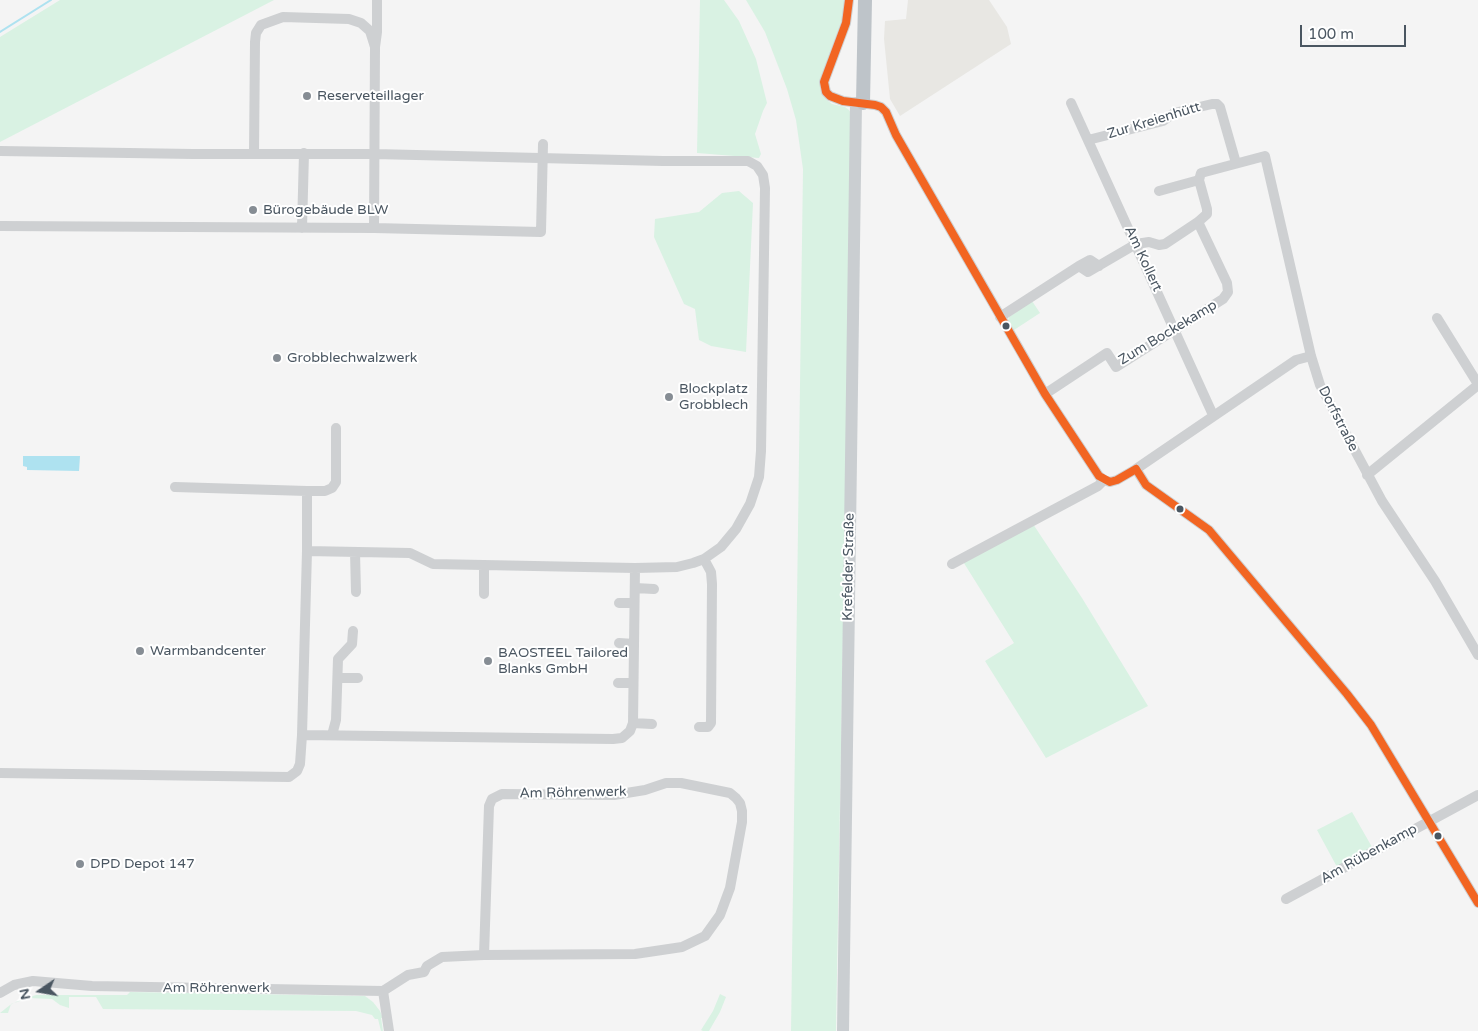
<!DOCTYPE html>
<meta charset="utf-8">
<style>
body{margin:0}
#map{position:relative;width:1478px;height:1031px;overflow:hidden;background:#f4f4f4;font-family:"Varela Round",sans-serif}
canvas{display:block}
.north{position:absolute;left:15px;top:966px;width:50px;height:50px;-webkit-text-stroke:4px #fff;paint-order:stroke;rotate:258deg;font-size:14px;font-weight:700;line-height:20px;text-align:center;color:#4a5661}
.north::after{content:'';display:block;margin:auto;width:18px;height:22px;background:#4a5661;clip-path:polygon(50% 0,100% 100%,50% 72%,0 100%)}
.scale{position:absolute;left:1300px;top:25px;width:106px;height:22px;box-sizing:border-box;border:2px solid #4a5661;border-top:0;padding-left:6px;font-size:15px;line-height:18px;white-space:nowrap;color:#4a5661;-webkit-text-stroke:4px #fff;paint-order:stroke}
</style>
<div id="map">
<canvas width="1478" height="1031"></canvas>
<div class="north">N</div>
<div class="scale">100 m</div>
</div>
<script>
const ctx = document.querySelector('canvas').getContext('2d');
ctx.lineJoin = 'round';
function paint(path, color) {
  ctx.fillStyle = color;
  ctx.fill(path, 'evenodd');
}
function toPath(rows) {
  const path = new Path2D();
  for (const r of rows) {
    path.moveTo(r[0], r[1]);
    for (let i = 2; i < r.length; i += 2) path.lineTo(r[i], r[i + 1]);
  }
  return path;
}
function strokePath(path, color, width, dash) {
  ctx.strokeStyle = color;
  ctx.lineWidth = width;
  ctx.lineCap = dash ? 'butt' : 'round';
  ctx.setLineDash(dash || []);
  ctx.stroke(path);
}
function drawText(font, color, halo, rows, align = 'center') {
  ctx.font = font + ' "Varela Round",sans-serif';
  ctx.lineWidth = 4;
  ctx.setLineDash([]);
  ctx.textBaseline = 'middle';
  ctx.strokeStyle = halo;
  ctx.fillStyle = color;
  for (const [text, x, y, turn = 0] of rows) {
    ctx.save();
    ctx.translate(x, y);
    ctx.rotate((+turn || 0) * Math.PI / 180);
    ctx.textAlign = isNaN(turn) ? turn : align;
    if (halo) ctx.strokeText(text, 0, 0);
    ctx.fillText(text, 0, 0);
    ctx.restore();
  }
}
paint(toPath([
 [908,0,989,0,1007,27,1011,44,900,116,890,99,884,39,885,21,906,19]
]), '#e8e7e3');
paint(toPath([
 [60,0,274,0,0,142,0,37],
 [700,0,724,0,739,21,756,59,767,103,763,111,755,134,761,154,759,158,697,153],
 [746,0,845,0,844,14,820,80,820,89,827,100,832,104,845,107,849,110,852,115,836,1031,791,1031,803,169,796,120,787,89,765,32],
 [739,191,753,203,746,352,711,346,699,340,695,309,684,304,654,237,655,219,699,212,722,193],
 [1032,301,1040,313,1014,330,1008,321,1009,317],
 [1033,524,1082,598,1148,706,1046,758,985,661,1014,643,962,560],
 [1352,812,1372,847,1337,867,1317,830],
 [130,992,365,996,373,1002,380,1011,383,1018,381,1018,383,1031,381,1031,378,1019,375,1019,372,1015,356,1011,103,1009,96,997,69,997,69,1008,60,1005,52,999,29,998,11,1004,8,1013,0,1013,10,1005,20,1000,36,995,127,995],
 [720,994,726,997,720,1012,709,1031,703,1031,701,1030,713,1011]
]), '#d9f2e3');
paint(toPath([
 [23,456,80,456,79,471,27,470,27,467,23,466]
]), '#aee2f0');
strokePath(toPath([
 [0,32,51,0]
]), '#aee2f0', 2);
strokePath(toPath([
 [849,0,846,23,824,82,826,92,830,96,843,101,875,105,881,107,886,112,896,135,1021,352,1045,394,1099,476,1104,480,1110,482,1117,480,1136,469,1296,360,1311,356],
 [1071,103,1213,415],
 [1088,140,1163,121,1174,113,1212,104,1217,104,1220,107,1236,163],
 [0,151,193,154,375,154,663,161,748,161,757,166,763,175,765,188,761,451,759,477,750,504,736,529,721,547,704,559,693,563,677,567,635,568],
 [254,153,255,42,256,33,261,25,283,17,349,19,361,23,370,31,375,47],
 [1159,191,1199,180],
 [0,226,374,228,541,232,543,144],
 [302,228,304,153],
 [374,228,375,47,377,32,377,0],
 [1079,266,1088,272,1136,244,1149,242,1159,245,1165,244,1198,222,1207,214,1207,209,1199,180,1201,173,1265,156,1311,356,1320,385,1382,501,1435,581,1478,655],
 [1000,317,1079,266,1090,260,1099,266],
 [1437,318,1478,384],
 [1045,394,1107,353,1116,367,1223,299,1228,292,1227,283,1198,222],
 [1136,469,1146,485,1209,530,1347,694,1371,725,1478,903],
 [1367,475,1478,385],
 [175,487,307,491,307,551],
 [307,491,325,491,332,488,336,482,336,428],
 [307,551,410,553,433,564,635,568,633,723,630,731,622,738,613,739,302,735,307,551],
 [355,552,356,592],
 [952,564,1098,486,1104,480],
 [635,588,654,589],
 [484,594,484,565],
 [619,603,634,603],
 [619,643,634,644],
 [338,678,358,678],
 [618,683,633,683],
 [633,723,652,724],
 [699,727,708,727,711,723,712,584,711,572,704,559],
 [332,735,336,720,338,659,352,644,353,631],
 [0,773,289,777,297,771,300,764,302,735],
 [1286,899,1478,795],
 [383,991,389,1031],
 [0,993,14,985,33,981,92,986,383,991,408,975,424,972,427,966,442,957,484,955,635,954,682,947,705,936,720,915,730,888,742,822,742,811,740,803,736,798,730,793,681,783,666,783,645,790,614,795,502,794,492,799,489,806,484,955]
]), '#ced0d2', 10);
strokePath(toPath([
 [843,1031,856,103]
]), '#caced1', 12);
strokePath(toPath([
 [863,103,865,0]
]), '#bec4c9', 14);
strokePath(toPath([
 [849,0,846,23,824,82,826,92,830,96,843,101,875,105,881,107,886,112,896,135,1045,394,1099,476,1110,482,1117,480,1136,469],
 [1136,469,1146,485,1209,530,1347,694,1371,725,1478,903]
]), '#f26522', 8);
for (const [x, y, r, color] of [
 [307,96,5,"#868d94"],
 [253,210,5,"#868d94"],
 [1006,326,4.5,"#4a5661"],
 [277,358,5,"#868d94"],
 [669,397,5,"#868d94"],
 [1180,509,4.5,"#4a5661"],
 [140,651,5,"#868d94"],
 [488,661,5,"#868d94"],
 [1438,836,4.5,"#4a5661"],
 [80,864,5,"#868d94"]
]) {
  const dot = new Path2D();
  dot.arc(x, y, r, 0, 2 * Math.PI);
  ctx.fillStyle = color;
  ctx.fill(dot);
  strokePath(dot, '#fff', 2);
}
drawText('14px', '#4a5661', '#fff', [
 ["Reserveteillager",317,96],
 ["Bürogebäude BLW",263,210],
 ["Grobblechwalzwerk",287,358],
 ["Blockplatz",679,389],
 ["Grobblech",679,405],
 ["Warmbandcenter",150,651],
 ["BAOSTEEL Tailored",498,653],
 ["Blanks GmbH",498,669],
 ["DPD Depot 147",90,864]
], 'left');
drawText('14px', '#4a5661', '#fff', [
 ["Zur Kreienhütt",1154,121,-17],
 ["Am Kollert",1143,259,65],
 ["Zum Bockekamp",1168,333,-31],
 ["Dorfstraße",1338,419,63],
 ["Krefelder Straße",849,567,-89],
 ["Am Röhrenwerk",573,793,-1],
 ["Am Rübenkamp",1369,854,-29],
 ["Am Röhrenwerk",216,988]
]);
</script>
